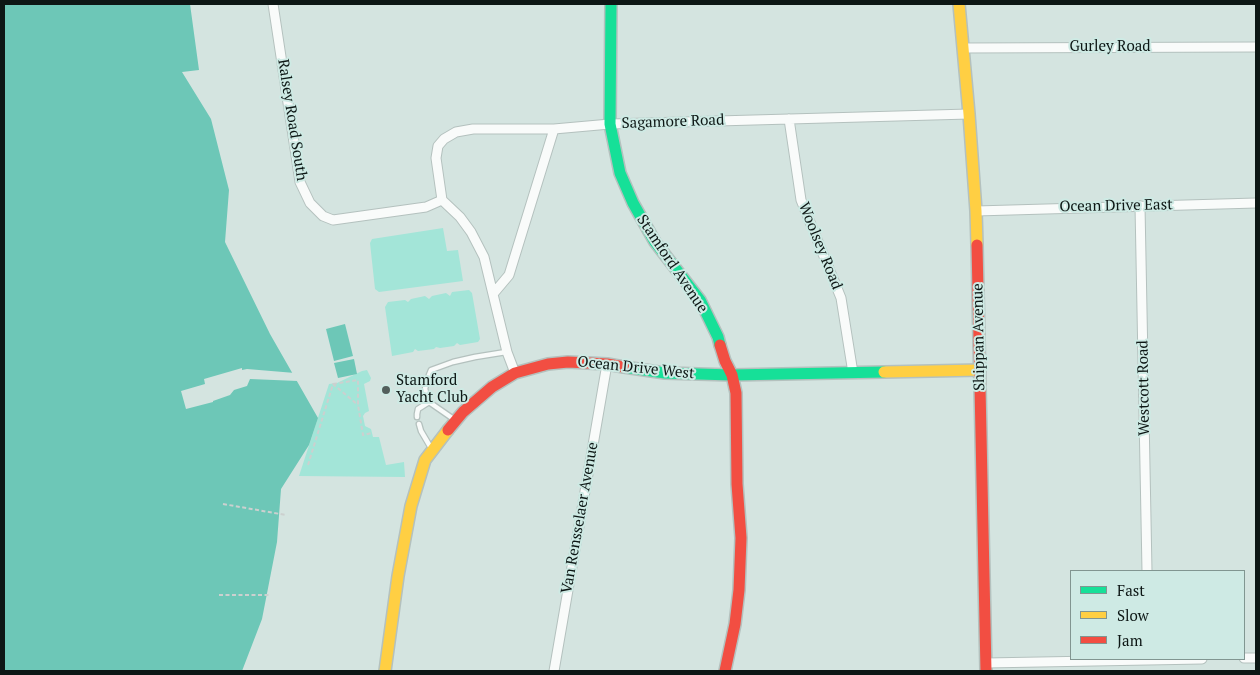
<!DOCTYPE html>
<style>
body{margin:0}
#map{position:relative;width:1260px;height:675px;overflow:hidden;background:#d4e4e0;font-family:"PT Serif",serif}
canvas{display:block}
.frame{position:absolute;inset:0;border:5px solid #0d1715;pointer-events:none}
.legend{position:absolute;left:1070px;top:570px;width:175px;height:90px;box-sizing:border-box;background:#ceeae4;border:1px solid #819691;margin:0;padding:6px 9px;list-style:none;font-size:15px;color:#0d1715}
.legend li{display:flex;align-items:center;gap:10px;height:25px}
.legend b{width:25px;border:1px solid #819691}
</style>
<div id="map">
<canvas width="1260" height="675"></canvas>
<div class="frame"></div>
<ul class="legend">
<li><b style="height:6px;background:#16e098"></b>Fast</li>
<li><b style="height:6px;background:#ffcf43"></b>Slow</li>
<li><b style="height:6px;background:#f24e42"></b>Jam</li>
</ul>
</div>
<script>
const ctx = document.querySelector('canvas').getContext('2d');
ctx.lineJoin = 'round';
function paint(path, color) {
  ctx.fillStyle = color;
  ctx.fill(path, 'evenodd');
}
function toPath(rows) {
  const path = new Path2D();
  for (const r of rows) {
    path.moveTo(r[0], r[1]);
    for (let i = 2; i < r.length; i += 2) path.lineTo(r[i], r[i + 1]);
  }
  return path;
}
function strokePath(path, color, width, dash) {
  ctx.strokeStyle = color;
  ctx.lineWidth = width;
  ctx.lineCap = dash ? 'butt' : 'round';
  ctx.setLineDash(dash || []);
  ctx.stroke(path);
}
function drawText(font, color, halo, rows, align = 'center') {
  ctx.font = font + ' "PT Serif",serif';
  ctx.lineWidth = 4;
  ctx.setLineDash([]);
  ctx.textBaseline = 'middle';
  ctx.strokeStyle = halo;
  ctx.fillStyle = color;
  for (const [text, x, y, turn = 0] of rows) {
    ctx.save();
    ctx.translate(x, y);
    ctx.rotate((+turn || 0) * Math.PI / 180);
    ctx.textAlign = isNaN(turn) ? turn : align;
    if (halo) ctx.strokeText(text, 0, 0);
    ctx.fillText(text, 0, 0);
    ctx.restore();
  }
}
paint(toPath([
 [443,228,447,251,458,250,463,281,379,292,375,289,370,243,372,239],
 [469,290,472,293,480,339,478,342,460,345,457,343,454,346,440,348,436,347,434,349,418,351,415,349,413,352,392,356,385,307,388,302,405,300,408,302,411,299,425,296,429,299,432,296,446,293,450,296,452,292],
 [367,370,371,378,370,381,364,384,369,411,365,413,363,416,365,426,371,429,373,437,379,437,386,465,404,462,405,477,299,476,329,384,337,383,362,371]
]), '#a3e5d8');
paint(toPath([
 [4,4,190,4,199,70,182,72,211,119,229,190,225,242,270,334,318,418,309,445,281,489,277,542,262,619,242,671,4,671],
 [345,324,353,356,334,361,326,329],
 [354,359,357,374,338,378,334,363]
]), '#6dc7b7');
paint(toPath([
 [242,368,242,370,247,369,295,373,298,378,298,381,250,379,247,386,234,390,230,395,213,401,213,402,186,409,181,391,205,384,204,379]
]), '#d4e4e0');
const lane = toPath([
 [417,417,417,414,418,409,429,402],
 [455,420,429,402,425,389,427,380,431,370,453,362,475,357,506,352],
 [419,424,421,431,431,448]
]);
const street = toPath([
 [273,4,300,182,310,203,323,216,333,220,426,207,442,200,460,217,471,232,484,257,507,352,515,373],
 [963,48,1256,47],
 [789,119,801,200,841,298,853,373],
 [442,200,436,158,438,146,444,139,456,132,473,129,554,129,610,124,969,114],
 [1140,206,1147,571],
 [976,211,1256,203],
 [493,294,509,275,554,129],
 [1244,658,1256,658],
 [986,663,1202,659],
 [554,671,607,364]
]);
const fast = toPath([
 [611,4,610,124,620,173,633,203,655,242,700,300,718,337,720,345],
 [624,367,665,373,732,375,884,372]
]);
const slow = toPath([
 [959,4,969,114,976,211,977,245],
 [884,372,980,370],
 [385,671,398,576,411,506,425,460,448,430]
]);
const jam = toPath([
 [977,245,986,671],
 [720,345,725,361,732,375,736,393,737,484,741,538,739,590,735,624,725,671],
 [448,430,463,412,492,387,515,373,548,364,568,362,607,364,624,367]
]);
strokePath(lane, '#b4c1be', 7);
strokePath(street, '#b4c1be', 11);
strokePath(fast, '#b4c1be', 14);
strokePath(slow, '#b4c1be', 14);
strokePath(jam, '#b4c1be', 14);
strokePath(toPath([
 [333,384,358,380,358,405,363,435,372,433],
 [308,465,333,384,358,405],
 [223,504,286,515],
 [219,595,269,595]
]), '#ccd0cf', 2, [4, 2.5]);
strokePath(lane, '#f9fbfa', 4.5);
strokePath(street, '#f9fbfa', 9);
strokePath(fast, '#16e098', 11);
strokePath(slow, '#ffcf43', 11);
strokePath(jam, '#f24e42', 11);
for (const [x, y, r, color] of [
 [386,390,5,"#535f5c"]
]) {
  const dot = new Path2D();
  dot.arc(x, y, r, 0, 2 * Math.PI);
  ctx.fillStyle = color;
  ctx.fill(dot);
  strokePath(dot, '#ceeae4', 2);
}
drawText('15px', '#0d1715', '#ceeae4', [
 ["Gurley Road",1110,47],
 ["Ralsey Road South",292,120,81],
 ["Sagamore Road",673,122,-2],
 ["Ocean Drive East",1116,206,-1],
 ["Woolsey Road",820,246,68],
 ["Stamford Avenue",672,264,56],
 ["Shippan Avenue",979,337,-91],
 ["Ocean Drive West",636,368,6],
 ["Westcott Road",1144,388,-91],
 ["Van Rensselaer Avenue",580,518,-80]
]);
drawText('15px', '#0d1715', '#ceeae4', [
 ["Stamford",396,381],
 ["Yacht Club",396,398]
], 'left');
</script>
